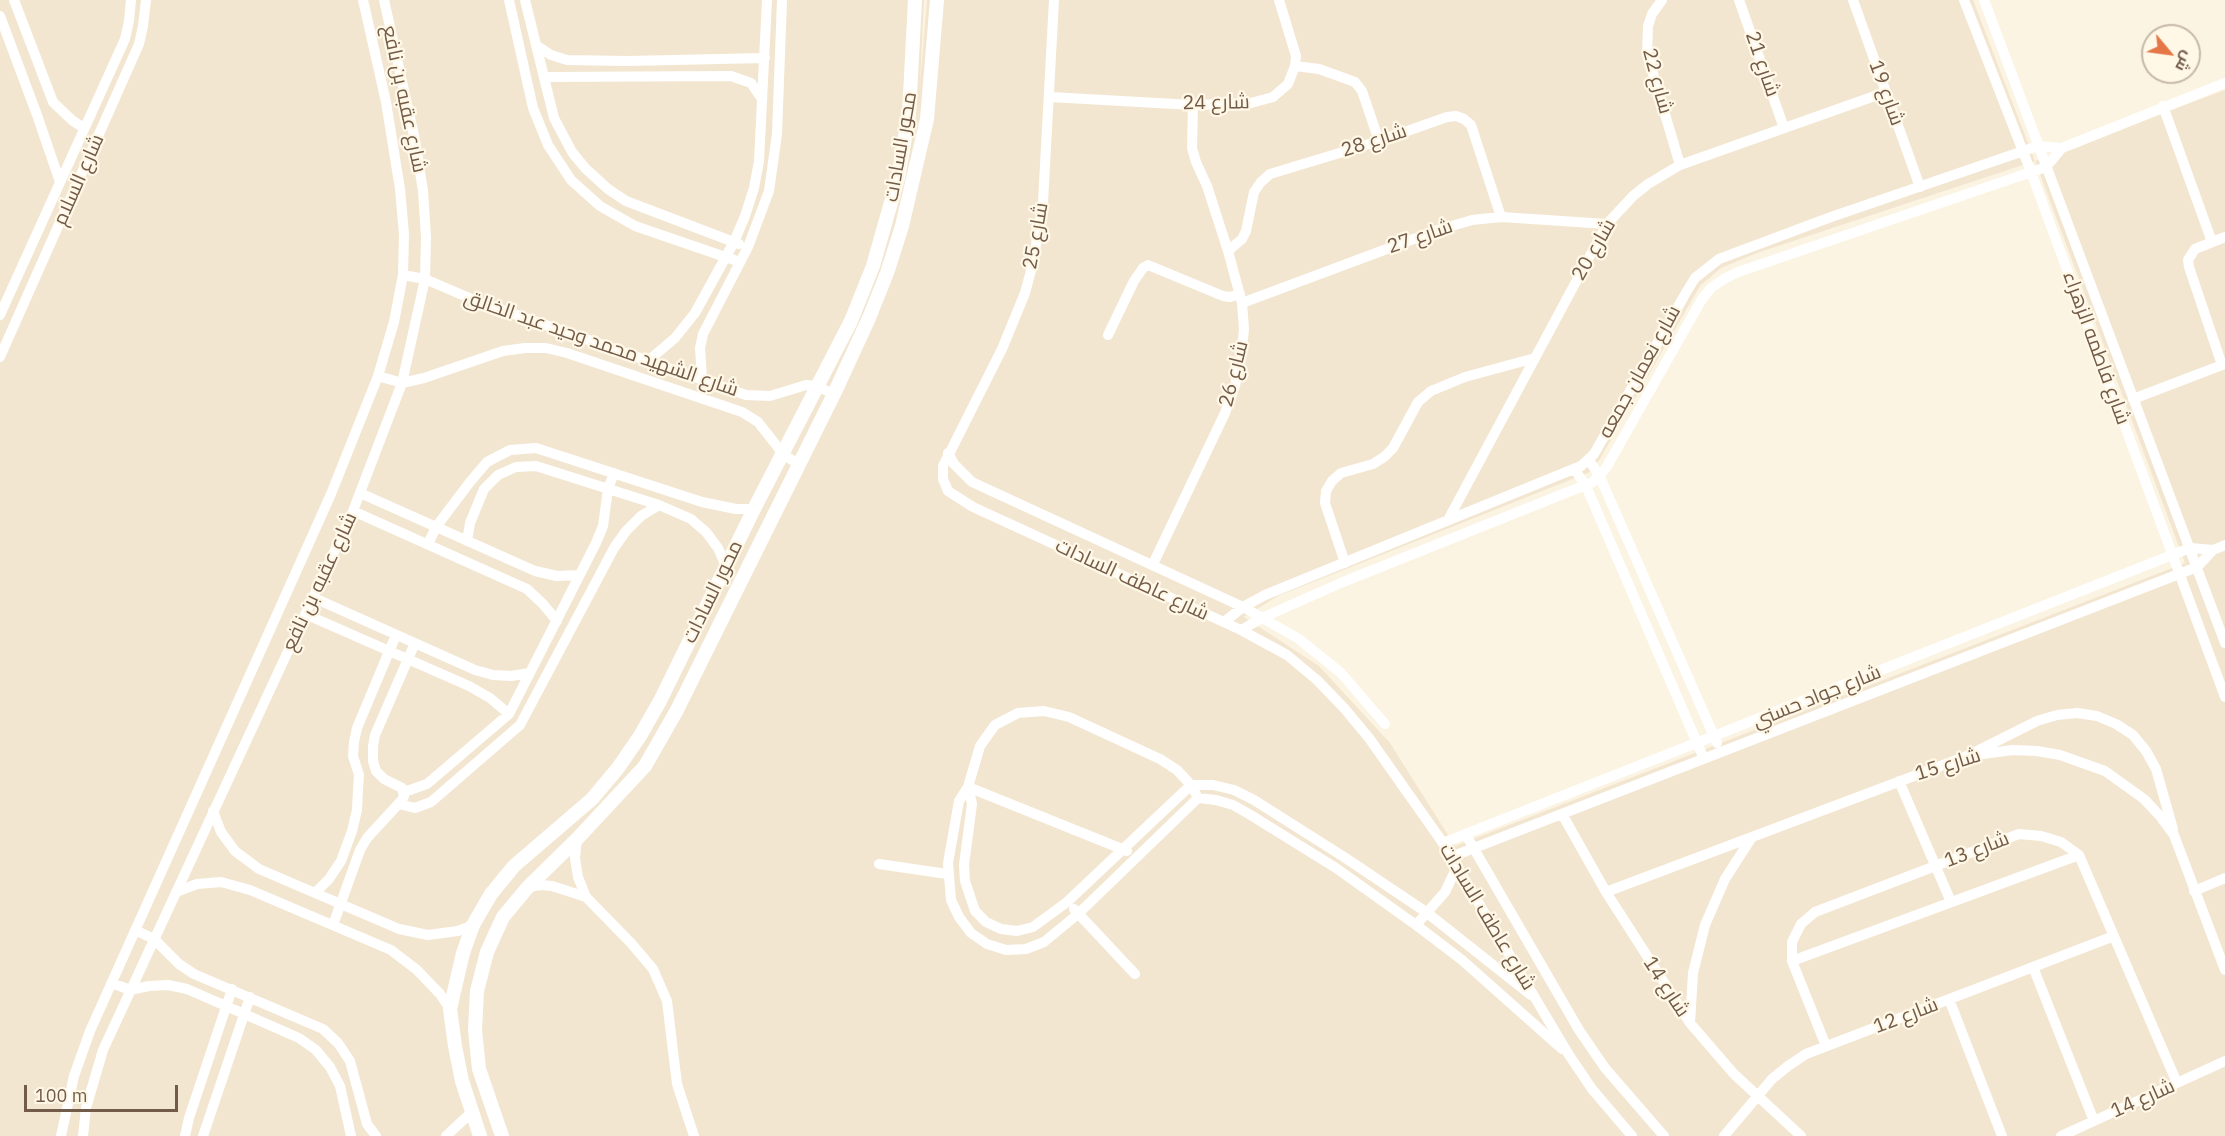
<!DOCTYPE html>
<meta charset="utf-8">
<style>
body{margin:0}
#map{position:relative;width:2225px;height:1136px;overflow:hidden;background:#fcf4e2;font-family:"IBM Plex Sans",Cairo,sans-serif}
canvas{display:block}
.north{position:absolute;left:2141px;top:24px;width:60px;height:60px;box-sizing:border-box;background:#fff8e7;border:2px solid #c7b9a8;border-radius:50%;rotate:119deg;font-size:16px;font-weight:700;line-height:24px;text-align:center;color:#735b49}
.north::after{content:'';display:block;margin:auto;width:21px;height:27px;background:#e57747;clip-path:polygon(50% 0,100% 100%,50% 72%,0 100%)}
.scale{position:absolute;left:24px;top:1085px;width:154px;height:27px;box-sizing:border-box;border:3px solid #735b49;border-top:0;padding-left:8px;font-size:18px;line-height:21px;white-space:nowrap;color:#735b49;-webkit-text-stroke:4px #fff8e7;paint-order:stroke}
</style>
<div id="map">
<canvas width="2225" height="1136"></canvas>
<div class="north">ش</div>
<div class="scale">100 m</div>
</div>
<script>
const ctx = document.querySelector('canvas').getContext('2d');
ctx.lineJoin = 'round';
function paint(path, color) {
  ctx.fillStyle = color;
  ctx.fill(path, 'evenodd');
}
function toPath(rows) {
  const path = new Path2D();
  for (const r of rows) {
    path.moveTo(r[0], r[1]);
    for (let i = 2; i < r.length; i += 2) path.lineTo(r[i], r[i + 1]);
  }
  return path;
}
function strokePath(path, color, width, dash) {
  ctx.strokeStyle = color;
  ctx.lineWidth = width;
  ctx.lineCap = dash ? 'butt' : 'round';
  ctx.setLineDash(dash || []);
  ctx.stroke(path);
}
function drawText(font, color, halo, rows, align = 'center') {
  ctx.font = font + ' "IBM Plex Sans",Cairo,sans-serif';
  ctx.lineWidth = 4.5;
  ctx.setLineDash([]);
  ctx.textBaseline = 'middle';
  ctx.strokeStyle = halo;
  ctx.fillStyle = color;
  for (const [text, x, y, turn = 0] of rows) {
    ctx.save();
    ctx.translate(x, y);
    ctx.rotate((+turn || 0) * Math.PI / 180);
    ctx.textAlign = isNaN(turn) ? turn : align;
    if (halo) ctx.strokeText(text, 0, 0);
    ctx.fillText(text, 0, 0);
    ctx.restore();
  }
}
paint(toPath([
 [0,0,924,0,920,84,927,0,1973,0,2035,161,2225,90,2225,1136,0,1136],
 [2035,161,2185,563,1455,846,1390,743,1319,666,1244,617,1278,596,1590,472,1600,459,1700,286,1721,268,1757,253]
]), '#f3e6d0');
strokePath(toPath([
 [14,0,53,102,73,121,84,128],
 [509,0,533,108,548,145,571,180,600,206,635,226,740,262],
 [525,0,554,118,572,152,585,168,608,189,626,201,739,244],
 [1054,0,1043,202,1033,263,1025,293,1002,349,943,466,943,479,948,491,973,507,1241,630,1287,655,1317,680,1344,708,1369,738,1443,843,1569,1055,1592,1089,1632,1136],
 [1662,0,1652,14,1648,26,1647,53,1680,165],
 [1739,0,1784,128],
 [1853,0,1920,187],
 [1964,0,2031,172,2225,697],
 [1984,0,2225,643],
 [0,16,37,115,60,182],
 [537,46,551,55,567,60,627,61,765,58],
 [1295,66,1319,69,1355,82,1362,91,1379,141],
 [545,77,731,76,751,83,762,99],
 [1050,97,1193,105,1251,103,1273,97,1288,84,1295,66,1296,56,1279,0],
 [2163,106,2212,242],
 [1228,251,1242,239,1246,231,1254,192,1261,182,1270,174,1379,141,1447,117,1456,116,1464,119,1471,125,1501,217],
 [403,275,425,279,474,300,746,395,770,396,806,385,816,386,834,394],
 [1242,303,1435,231,1472,220,1501,217,1607,224],
 [0,315,125,39,129,21,131,0],
 [1108,335,1134,281,1143,268,1148,265,1223,296,1230,297,1240,294],
 [0,357,139,44,143,26,146,0],
 [649,360,675,338,695,313,734,242,745,216,754,188,759,161,767,0],
 [2222,365,2189,267,2188,260,2195,249,2225,237],
 [378,376,402,383,424,378,503,351,525,348,546,348,567,353,742,412,758,422,784,455,800,465],
 [702,379,700,348,703,334,748,247,769,191,777,134,782,0],
 [2133,399,2225,364],
 [948,453,954,464,972,482,1243,607,1299,639,1341,673,1385,724],
 [1589,460,1600,477,1717,743],
 [1575,470,1586,486,1704,759],
 [360,493,535,571,557,576,579,575],
 [353,511,527,589,543,604,557,621],
 [1448,520,1607,224,1633,196,1648,184,1680,165,1886,92],
 [467,541,470,523,484,489,498,475,516,467,536,466,659,505,691,519,706,532,718,548,726,566],
 [428,544,436,527,470,482,487,462,510,450,536,448,702,502,736,509,754,509],
 [1345,563,1325,503,1326,491,1332,481,1341,473,1373,464,1384,457,1393,448,1418,402,1431,391,1465,377,1535,358],
 [1153,564,1225,413,1235,386,1241,358,1244,329,1242,303,1228,251,1207,186,1196,162,1192,148,1193,105],
 [312,597,475,670,493,675,511,676,530,673],
 [305,614,469,686,490,698,509,714],
 [1224,622,1243,607,1265,595,1581,466,1594,454,1687,291,1695,278,1719,259,1831,217,2038,146,2062,148,2225,83],
 [1241,630,1264,617,1343,582,1593,482,1606,468,1702,299,1711,288,1724,279,1738,272,2046,167,2062,148],
 [1977,751,2037,721,2057,715,2077,713,2097,716,2116,724,2133,735,2146,751,2156,769,2173,829],
 [1899,781,1951,902],
 [968,787,972,804,964,865,965,881,975,911,986,922,1001,929,1017,931,1033,927,1067,902,1191,785,1213,785,1234,790,1254,800,1344,857,1426,912,1531,995],
 [968,787,1127,851],
 [404,792,427,784,509,714,596,543,603,526,608,489,614,473],
 [1198,798,1191,785,1177,770,1160,759,1069,717,1044,711,1018,713,995,725,980,746,968,787,959,801,948,863,951,900,959,917,971,933,987,944,1006,950,1026,949,1044,942,1078,914,1198,798,1216,800,1233,805,1249,814,1336,868,1416,925,1462,960,1562,1049],
 [399,804,415,808,431,802,520,725,614,548,626,531,641,516,659,505],
 [213,811,221,832,235,851,259,869,399,929,428,935,458,931,473,925],
 [1562,814,1606,892,1690,1023,1734,1074,1801,1136],
 [1466,835,1579,1030,1605,1068,1664,1136],
 [577,839,575,858,578,877,586,897],
 [1443,843,2172,555,2190,548,2213,550,2225,545],
 [1451,857,2197,567,2213,550],
 [879,864,947,874],
 [528,887,541,885,552,886,586,897,631,943,653,969,667,1001,677,1084,694,1136],
 [2194,891,2225,878],
 [176,892,197,884,221,882,250,890,391,950,417,970,440,994,450,1009],
 [1606,892,1967,756,2013,750,2037,751,2060,755,2105,771,2144,799,2160,816,2174,835,2225,970],
 [315,893,329,879,341,861,352,831,357,810,358,790,359,775,353,756,354,742,357,728,396,635],
 [1074,909,1135,974],
 [333,925,360,850,367,838,402,800,404,796,402,788,384,779,376,771,373,761,373,746,375,735,415,643],
 [1416,925,1445,892,1457,867],
 [135,930,154,939,179,964,194,974,323,1029,338,1043,350,1061,367,1124,376,1136],
 [1792,961,2079,855],
 [2033,967,2094,1121],
 [112,983,130,990,149,986,168,985,187,989,299,1038,316,1050,330,1067,340,1086,351,1136],
 [1949,999,2002,1136],
 [1690,1023,1693,973,1705,925,1725,879,1752,837],
 [1826,1046,1792,961,1792,942,1801,924,1815,912,2019,834,2041,836,2061,842,2079,855,2177,1083],
 [61,1136,74,1076,90,1031,331,494,378,376,394,322,403,275,404,234,400,189,386,102,363,0],
 [83,1136,86,1108,103,1050,353,511,402,383,425,279,426,237,423,191,415,140,384,0],
 [185,1136,189,1118,232,989],
 [203,1136,250,997],
 [446,1136,472,1112],
 [1724,1136,1772,1079,1788,1066,1806,1054,2114,936],
 [2061,1136,2225,1061]
]), '#fff', 10);
strokePath(toPath([
 [480,1136,462,1081,455,1046,450,1009,463,953,473,925,491,894,514,866,592,799,618,768,640,736,660,701,754,509,851,321,873,266,898,178,909,114,915,0],
 [502,1136,479,1069,475,1030,477,991,487,952,503,917,528,887,577,839,645,766,677,710,834,394,869,318,887,273,902,226,927,119,937,0]
]), '#fff', 14);
drawText('20px', '#735b49', '#fff8e7', [
 ["شارع 21",1762,64,71],
 ["شارع 22",1657,81,75],
 ["شارع 19",1886,93,70],
 ["شارع عقبه بن نافع",404,99,78],
 ["شارع 24",1216,103,-1],
 ["شارع 28",1374,141,-18],
 ["محور السادات",901,147,-80],
 ["شارع السلام",79,180,-66],
 ["شارع 25",1036,236,-80],
 ["شارع 27",1420,237,-19],
 ["شارع 20",1594,250,-60],
 ["شارع الشهيد محمد وحيد عبد الخالق",601,344,19],
 ["شارع فاطمه الزهراء",2096,348,70],
 ["شارع نعمان جمعه",1640,372,-61],
 ["شارع 26",1234,374,-76],
 ["شارع عاطف السادات",1132,580,25],
 ["شارع عقبه بن نافع",320,582,-65],
 ["محور السادات",713,592,-64],
 ["شارع جواد حسني",1817,697,-22],
 ["شارع 15",1948,765,-17],
 ["شارع 13",1977,850,-21],
 ["شارع عاطف السادات",1487,917,59],
 ["شارع 14",1666,987,57],
 ["شارع 12",1906,1016,-21],
 ["شارع 14",2143,1099,-24]
]);
</script>
